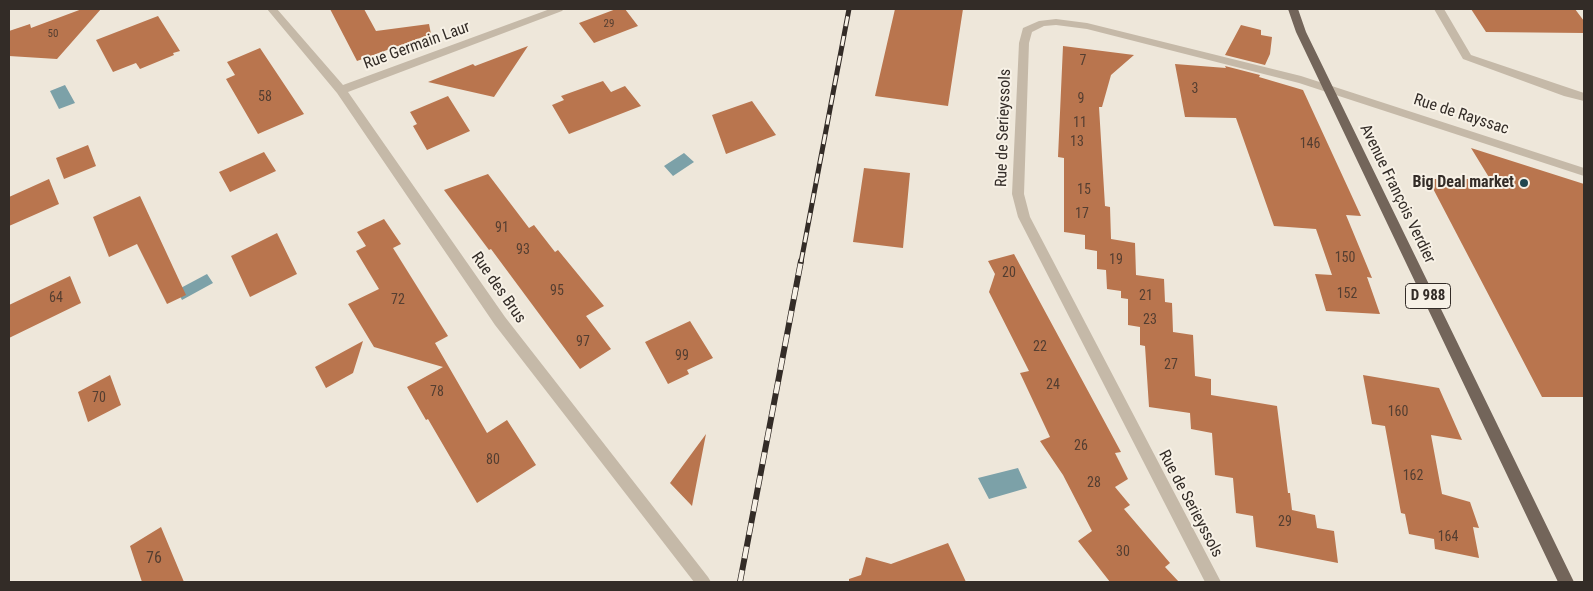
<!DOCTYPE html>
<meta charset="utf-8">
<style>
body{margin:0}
#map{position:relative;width:1593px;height:591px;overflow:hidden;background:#eee7da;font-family:"Roboto Condensed",sans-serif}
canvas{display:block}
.frame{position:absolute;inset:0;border:10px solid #332c27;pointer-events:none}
</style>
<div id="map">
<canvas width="1593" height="591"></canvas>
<div class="frame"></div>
</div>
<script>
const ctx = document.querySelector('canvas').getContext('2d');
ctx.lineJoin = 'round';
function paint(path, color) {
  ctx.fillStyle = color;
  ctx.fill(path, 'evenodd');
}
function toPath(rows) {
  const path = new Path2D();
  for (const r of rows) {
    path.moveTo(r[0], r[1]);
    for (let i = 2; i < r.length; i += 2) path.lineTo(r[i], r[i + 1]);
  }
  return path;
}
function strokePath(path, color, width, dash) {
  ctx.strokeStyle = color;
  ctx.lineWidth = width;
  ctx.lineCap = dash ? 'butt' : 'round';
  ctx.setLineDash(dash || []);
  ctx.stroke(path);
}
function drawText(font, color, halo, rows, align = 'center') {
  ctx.font = font + ' "Roboto Condensed",sans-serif';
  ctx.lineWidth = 4;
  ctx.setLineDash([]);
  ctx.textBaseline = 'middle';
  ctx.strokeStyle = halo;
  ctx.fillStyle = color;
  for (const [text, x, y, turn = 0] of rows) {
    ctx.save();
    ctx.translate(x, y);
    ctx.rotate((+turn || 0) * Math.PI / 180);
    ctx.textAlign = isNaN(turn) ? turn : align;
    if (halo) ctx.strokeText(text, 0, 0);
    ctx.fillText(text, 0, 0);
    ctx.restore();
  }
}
paint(toPath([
 [65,85,75,103,59,109,50,91],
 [684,153,694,162,673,176,664,166],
 [207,274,213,283,182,300,177,290],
 [1018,468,1027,488,989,499,978,478]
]), '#7ca1a8');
paint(toPath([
 [82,9,101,9,57,59,9,56,9,31,30,24,31,28],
 [330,9,364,9,376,31,429,24,431,34,357,61],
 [616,9,625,9,638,26,594,43,579,23],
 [895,9,963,9,948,106,875,96],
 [1471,9,1575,9,1584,21,1584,33,1486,32],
 [158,16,180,51,173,53,174,55,140,69,136,63,113,72,96,40],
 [1241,25,1261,30,1261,35,1272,37,1270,54,1265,65,1225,55],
 [528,46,494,97,428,82,473,64,475,66],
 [1063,46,1134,55,1111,75,1102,107,1099,107,1105,206,1110,207,1111,239,1135,243,1136,275,1164,279,1165,302,1172,303,1173,332,1193,335,1195,376,1211,379,1211,395,1277,406,1288,493,1290,493,1292,510,1315,515,1317,528,1334,531,1338,563,1256,547,1253,516,1236,513,1233,478,1215,475,1212,433,1191,429,1190,413,1149,407,1145,346,1140,345,1140,327,1128,325,1128,299,1121,298,1121,291,1107,289,1106,270,1097,269,1097,251,1085,249,1085,235,1064,232,1064,158,1058,157],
 [260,48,304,114,258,134,226,79,235,75,227,62],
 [1175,64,1226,68,1225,66,1260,75,1259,77,1303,90,1361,216,1346,215,1372,278,1367,277,1380,314,1326,311,1315,274,1332,275,1316,229,1274,226,1236,118,1185,117],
 [603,81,611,92,625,86,641,106,569,134,552,105,564,100,561,96],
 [448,96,470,131,427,150,413,126,417,124,410,112],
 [752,101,776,135,726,154,712,115],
 [88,145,96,166,64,179,56,158],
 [1471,148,1584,184,1584,397,1542,397,1428,179,1490,179],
 [264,152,276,171,230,192,219,172],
 [864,168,910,173,903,248,853,242],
 [488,174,529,228,534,225,555,252,558,250,604,306,586,316,611,349,580,369,491,249,489,250,444,190],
 [49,179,59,204,9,226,9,197],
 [140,196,186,295,167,304,137,244,109,257,93,217],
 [384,219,401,244,393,248,448,336,435,343,487,433,507,420,536,465,477,503,428,419,426,420,407,387,443,367,374,347,348,304,379,289,356,251,366,246,357,232],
 [277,233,297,274,250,297,231,256],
 [1014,254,1121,452,1115,453,1128,479,1115,487,1130,505,1124,509,1170,563,1165,567,1179,582,1110,582,1078,541,1092,531,1063,475,1040,441,1050,437,1020,373,1029,371,989,292,995,274,988,261],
 [70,276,81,303,9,338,9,305],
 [690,321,713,358,687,370,689,374,668,384,645,342],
 [363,341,353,373,326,388,315,367],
 [110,375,121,405,88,422,78,392],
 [1363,375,1439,388,1462,440,1431,435,1442,494,1470,502,1479,528,1473,527,1479,558,1435,549,1434,539,1409,534,1405,514,1401,513,1385,426,1372,424],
 [706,434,692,506,670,483],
 [161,527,184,582,142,582,130,546],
 [948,543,966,582,849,582,849,579,861,575,866,557,891,564]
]), '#b9754e');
paint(toPath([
 [267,9,277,9,343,85,550,9,564,9,562,11,348,92,505,317,708,577,711,582,694,582,495,325,337,93,267,9],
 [1434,9,1444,9,1471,55,1584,93,1584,101,1564,96,1463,59,1434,9],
 [1056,19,1087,23,1301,76,1584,168,1584,176,1299,83,1087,29,1056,25,1044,26,1032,32,1029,43,1024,194,1030,217,1221,582,1205,582,1018,217,1012,194,1019,43,1023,28,1039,21,1056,19]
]), '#c5b9a8');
paint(toPath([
 [1288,9,1298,9,1306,32,1574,582,1558,582,1296,32,1288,9]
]), '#73655a');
const railFar1 = toPath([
 [801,262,849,9]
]);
const rail = toPath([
 [740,582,801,261]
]);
strokePath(railFar1, '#332c27', 5);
strokePath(rail, '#332c27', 6);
strokePath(railFar1, '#f7f1e6', 3, [10]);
strokePath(rail, '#f7f1e6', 4.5, [12]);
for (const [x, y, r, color] of [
 [1524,183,5,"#21464f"]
]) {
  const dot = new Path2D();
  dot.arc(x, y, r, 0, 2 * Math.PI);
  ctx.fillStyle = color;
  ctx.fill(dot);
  strokePath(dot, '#f7f1e6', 2);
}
drawText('11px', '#543e31', null, [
 ["29",609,24],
 ["50",53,34]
]);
drawText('14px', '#543e31', null, [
 ["7",1083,61],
 ["3",1195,89],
 ["58",265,97],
 ["9",1081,99],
 ["11",1080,123],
 ["13",1077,142],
 ["146",1310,144],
 ["15",1084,190],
 ["17",1082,214],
 ["91",502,228],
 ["93",523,250],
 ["150",1345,258],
 ["19",1116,260],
 ["20",1009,273],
 ["95",557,291],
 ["152",1347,294],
 ["21",1146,296],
 ["64",56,298],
 ["72",398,300],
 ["23",1150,320],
 ["97",583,342],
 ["22",1040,347],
 ["99",682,356],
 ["27",1171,365],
 ["24",1053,385],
 ["78",437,392],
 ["70",99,398],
 ["160",1398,412],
 ["26",1081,446],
 ["80",493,460],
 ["162",1413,476],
 ["28",1094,483],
 ["29",1285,522],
 ["164",1448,537],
 ["30",1123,552]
]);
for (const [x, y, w] of [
 [1428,296,45]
]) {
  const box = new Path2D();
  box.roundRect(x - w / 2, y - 12.5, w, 25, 4);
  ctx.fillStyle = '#f7f1e6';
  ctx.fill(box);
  strokePath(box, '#332c27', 1);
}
drawText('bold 15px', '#332c27', null, [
 ["D 988",1428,296]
]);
drawText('16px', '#332c27', '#f7f1e6', [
 ["Rue Germain Laur",417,46,-20],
 ["Rue de Rayssac",1461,115,18],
 ["Rue de Serieyssols",1004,128,-88],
 ["Avenue François Verdier",1397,194,64],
 ["Rue des Brus",498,288,55],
 ["Rue de Serieyssols",1190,504,62]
]);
drawText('bold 16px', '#332c27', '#f7f1e6', [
 ["Big Deal market",1514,183]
], 'right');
drawText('16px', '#543e31', null, [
 ["76",154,559]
]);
</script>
